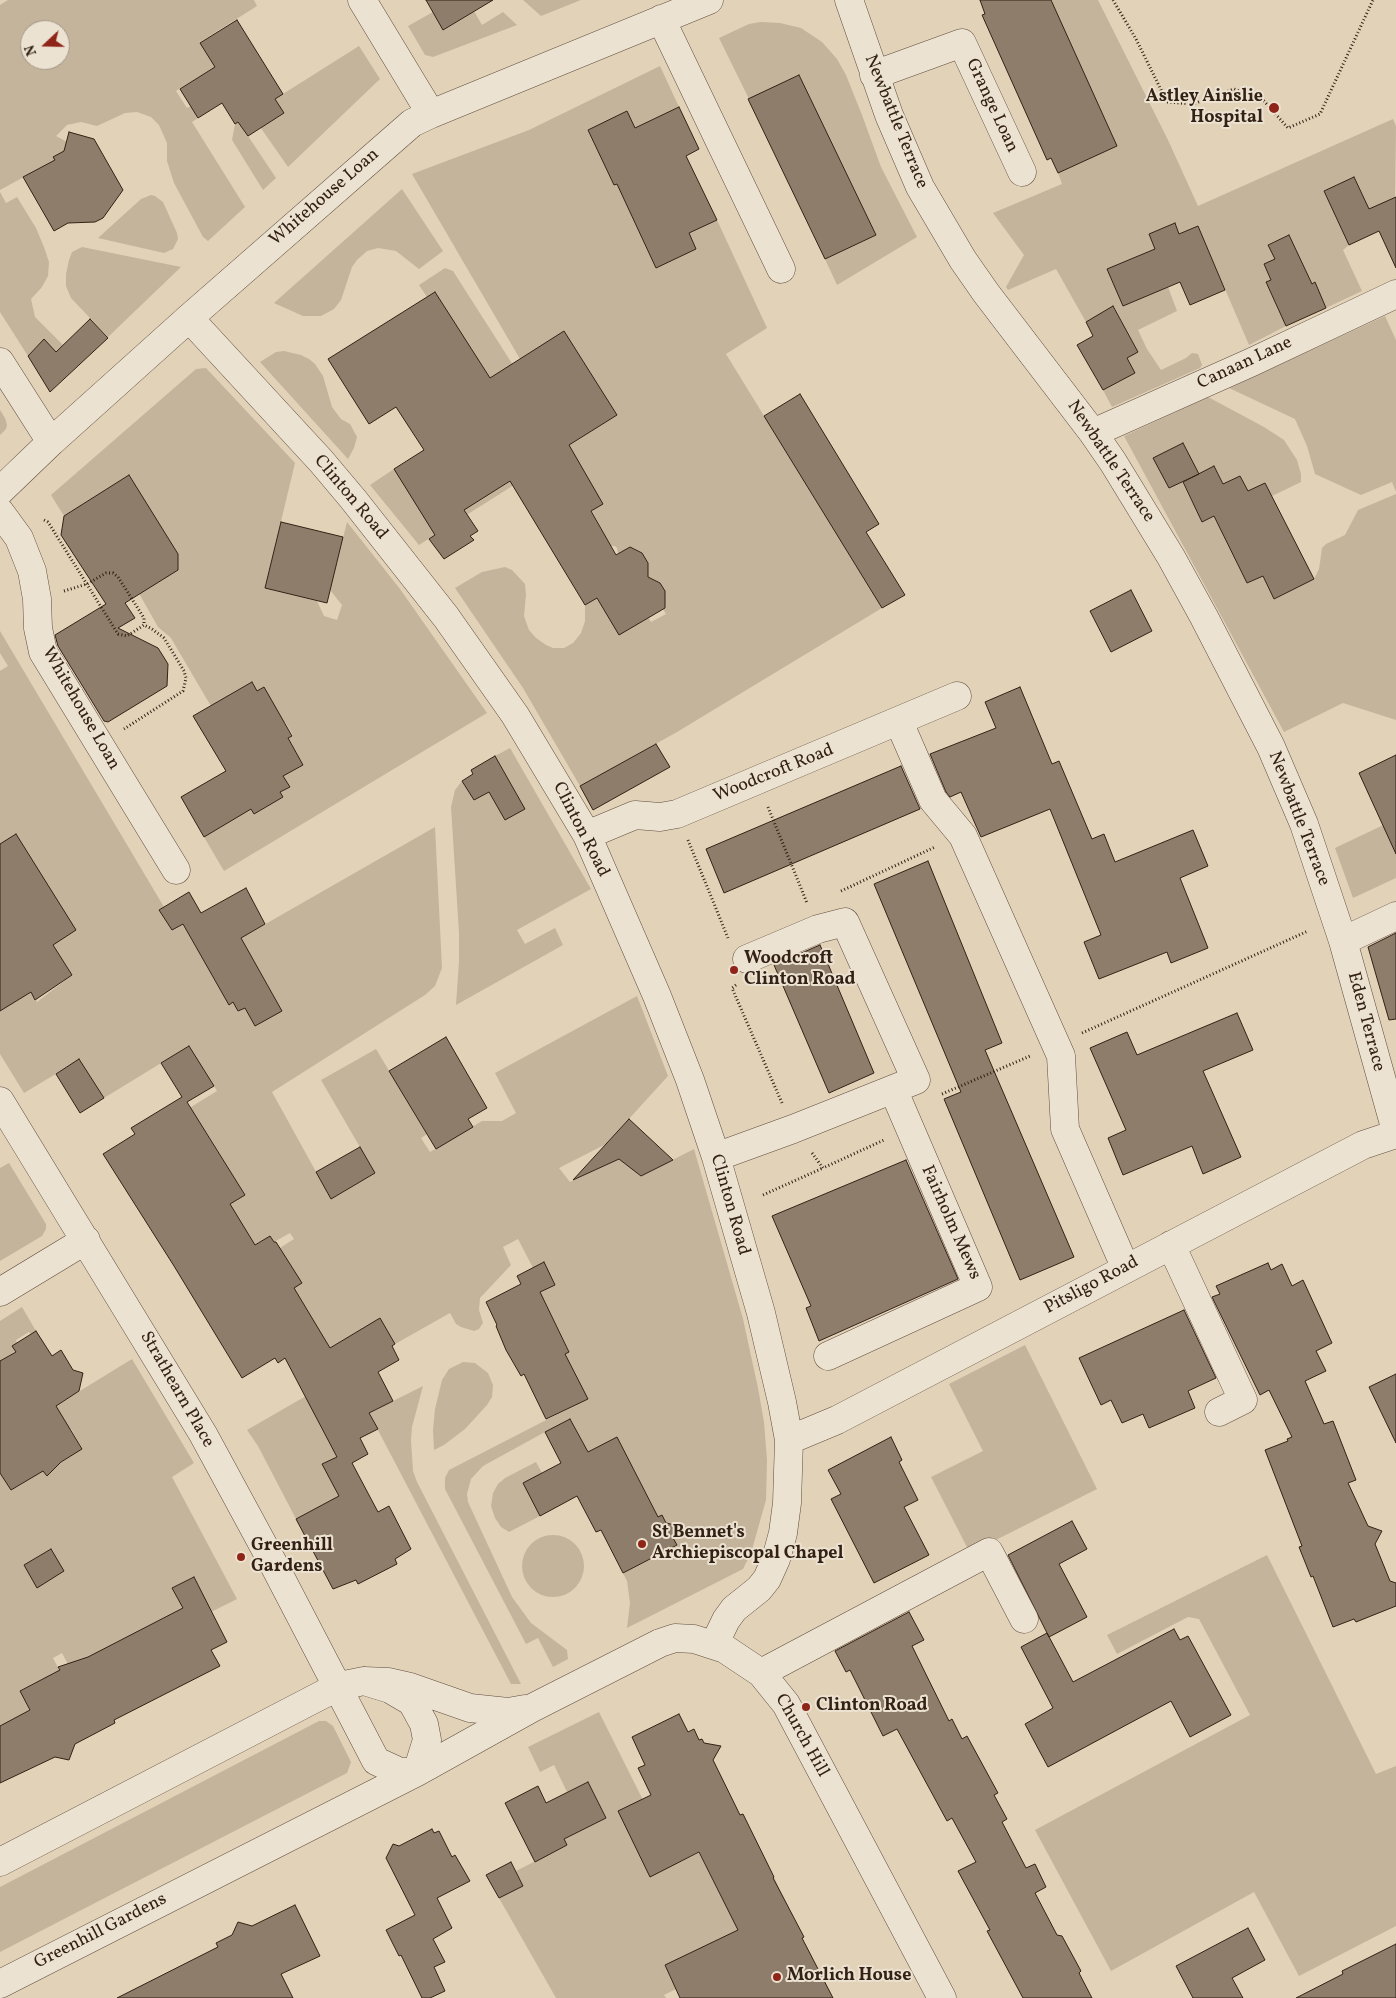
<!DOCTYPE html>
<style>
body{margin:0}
#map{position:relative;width:1396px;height:1998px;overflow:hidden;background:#e2d2b8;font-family:Vollkorn,serif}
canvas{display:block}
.north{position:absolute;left:20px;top:20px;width:50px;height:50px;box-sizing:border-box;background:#ece2d1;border:1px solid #a29586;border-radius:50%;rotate:249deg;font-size:14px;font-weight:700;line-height:20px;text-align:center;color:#332115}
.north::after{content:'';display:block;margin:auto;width:18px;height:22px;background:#8f2418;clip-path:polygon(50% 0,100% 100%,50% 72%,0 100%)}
</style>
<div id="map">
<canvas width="1396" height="1998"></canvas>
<div class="north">N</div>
</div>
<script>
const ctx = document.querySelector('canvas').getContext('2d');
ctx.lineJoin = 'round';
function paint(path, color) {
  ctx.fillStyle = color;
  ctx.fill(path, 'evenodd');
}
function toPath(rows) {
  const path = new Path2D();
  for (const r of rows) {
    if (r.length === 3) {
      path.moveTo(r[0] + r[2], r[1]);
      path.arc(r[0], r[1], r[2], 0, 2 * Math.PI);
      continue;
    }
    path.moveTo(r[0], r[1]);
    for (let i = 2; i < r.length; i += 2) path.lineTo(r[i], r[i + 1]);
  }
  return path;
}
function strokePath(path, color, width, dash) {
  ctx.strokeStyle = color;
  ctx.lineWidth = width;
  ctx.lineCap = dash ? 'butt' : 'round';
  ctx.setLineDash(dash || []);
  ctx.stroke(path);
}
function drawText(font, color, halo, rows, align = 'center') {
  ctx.font = font + ' Vollkorn,serif';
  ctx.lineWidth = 4;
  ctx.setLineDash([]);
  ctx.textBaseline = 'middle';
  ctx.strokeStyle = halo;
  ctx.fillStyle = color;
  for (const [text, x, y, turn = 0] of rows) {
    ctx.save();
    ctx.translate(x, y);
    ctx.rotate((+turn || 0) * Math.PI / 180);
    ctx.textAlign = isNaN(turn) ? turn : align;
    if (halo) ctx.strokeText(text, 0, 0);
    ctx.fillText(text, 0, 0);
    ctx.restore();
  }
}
paint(toPath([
 [8,0,254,0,257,6,200,42,215,67,176,91,187,108,191,106,198,118,192,122,245,207,208,241,203,237,174,183,167,161,167,143,159,125,151,117,137,112,125,113,97,126,81,122,67,125,56,136,67,142,64,151,55,160,0,190,0,5],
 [30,30,60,30,60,60,30,60],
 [523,0,581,0,541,16],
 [1051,0,1098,0,1168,140,1198,206,1393,119,1396,126,1395,200,1370,212,1354,177,1324,191,1349,245,1343,250,1362,291,1326,308,1315,283,1299,290,1303,265,1289,235,1268,244,1275,259,1264,264,1271,280,1266,283,1286,326,1249,345,1198,226,1179,234,1175,223,1149,234,1155,249,1107,269,1123,306,1168,287,1177,311,1138,330,1147,349,1161,370,1186,358,1192,353,1198,354,1202,365,1200,368,1112,407,1103,390,1135,373,1127,358,1138,352,1114,307,1086,322,1056,269,1008,290,1006,287,1024,255,993,213,1062,184,1058,173,1117,146],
 [474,11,482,25,503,12,517,25,433,57,425,55,408,26,433,12,444,30],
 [761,22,780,23,801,28,822,42,837,59,846,75,862,115,881,167,917,237,837,285,825,259,876,235,799,75,749,99,719,38,749,24],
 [359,46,380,79,288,167,256,121,244,130,276,178,263,190,232,140,235,124,256,111,265,125,284,113,275,99],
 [660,66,679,107,635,128,627,111,588,130,614,185,625,180,624,199,656,268,696,249,689,233,717,220,767,328,726,354,882,608,677,732,580,786,523,688,455,588,482,572,505,567,512,570,525,584,526,595,524,616,529,630,536,638,546,645,553,648,564,648,573,643,581,633,585,621,585,605,597,598,648,617,651,622,666,614,663,609,666,607,662,600,665,591,660,583,654,580,651,582,645,571,648,570,648,563,642,553,636,550,633,551,630,547,618,554,617,548,615,546,610,546,563,454,419,545,370,485,394,469,500,487,542,461,546,401,572,443,617,415,564,331,520,359,412,174,529,130],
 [402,189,443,251,419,269,396,251,378,248,367,251,357,260,352,267,341,300,334,309,321,316,303,316,274,303],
 [0,192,6,203,17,197,36,228,44,247,49,262,48,276,42,287,31,299,35,317,63,345,55,352,44,339,28,356,0,312],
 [151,195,155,196,163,202,177,233,178,239,173,249,164,253,98,238,141,199],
 [82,247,181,267,108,337,71,298,66,286,66,274,69,260,72,252],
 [445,268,453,271,513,365,491,380,435,292,427,297,419,285],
 [1385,316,1396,340,1396,492,1392,482,1361,495,1315,474,1307,446,1295,419,1229,388],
 [284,351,301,355,309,359,315,364,323,376,332,407,341,419,350,424,357,437,354,448,348,459,260,362,276,352],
 [206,368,295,463,265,588,317,601,324,616,337,620,342,605,330,590,347,522,400,589,487,713,224,871,204,837,229,822,249,806,254,814,283,797,280,792,290,787,283,776,303,765,288,738,293,735,285,722,278,726,264,687,257,691,252,682,230,695,212,708,171,638,158,627,132,581,177,570,178,554,129,475,64,516,51,495,196,369],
 [1208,397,1264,427,1284,440,1297,460,1301,474,1301,482,1272,496,1265,483,1248,491,1240,476,1223,484,1214,466,1199,474,1183,443,1154,458,1169,488,1182,482,1202,522,1214,516,1247,583,1263,576,1274,599,1314,579,1319,569,1322,548,1326,544,1345,535,1358,510,1396,494,1396,720,1343,703,1284,732,1124,436],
 [0,410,5,418,7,425,6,429,0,435],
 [0,631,164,907,159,910,172,930,183,924,229,1004,233,1002,239,1011,245,1008,255,1026,282,1010,241,938,435,827,442,968,435,986,425,995,272,1092,331,1199,375,1173,321,1080,376,1049,427,1134,421,1138,430,1152,482,1121,502,1121,516,1113,495,1073,637,996,668,1076,606,1144,559,1168,570,1182,621,1158,641,1176,694,1149,743,1319,758,1388,764,1422,767,1460,766,1500,751,1553,743,1569,627,1628,630,1603,627,1581,623,1573,677,1546,673,1538,671,1524,651,1521,651,1503,617,1438,588,1452,570,1419,545,1432,483,1466,471,1479,467,1494,468,1502,512,1597,531,1623,567,1650,568,1659,553,1667,538,1638,526,1644,445,1489,445,1478,449,1470,587,1399,565,1354,569,1351,544,1300,537,1293,555,1285,544,1263,533,1268,518,1239,503,1247,511,1265,480,1298,479,1310,483,1323,479,1329,474,1331,461,1327,456,1324,450,1313,395,1344,380,1319,323,1352,293,1330,312,1318,303,1304,253,1265,294,1239,290,1233,274,1242,270,1236,251,1247,230,1204,245,1195,206,1132,188,1142,165,1123,217,1091,189,1046,104,1098,79,1060,24,1093,0,1054,0,1004,31,992,37,1002,72,975,50,940,46,882,16,834,0,850,0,671,8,666,0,653],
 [510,748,591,889,517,930,525,944,555,928,563,945,456,1005,459,961,459,933,451,807,455,790,462,781,474,800,489,792,505,820,525,809,495,756],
 [1396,819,1396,878,1353,898,1335,848],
 [9,1163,46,1224,46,1229,42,1236,0,1261,0,1168],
 [22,1307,36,1331,31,1334,29,1332,16,1340,17,1343,12,1346,16,1351,0,1361,0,1321],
 [1025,1345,1097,1489,970,1553,931,1477,983,1451,949,1384],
 [132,1359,194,1463,172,1477,237,1599,211,1612,194,1577,172,1588,183,1608,99,1652,107,1668,91,1676,87,1669,74,1676,78,1685,56,1697,46,1678,21,1690,30,1710,0,1726,0,1473,11,1490,26,1481,0,1439,15,1430,47,1476,61,1462,82,1448,71,1429,63,1434,53,1418,46,1417,44,1413],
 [51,1549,64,1571,37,1587,24,1565],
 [62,1653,74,1676,65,1681,53,1658],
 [463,1362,475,1363,488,1373,493,1385,492,1397,487,1405,465,1429,444,1445,434,1450,433,1430,435,1409,442,1380,449,1369],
 [423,1386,412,1427,411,1440,413,1471,417,1482,521,1684,511,1684,369,1413],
 [306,1396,337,1457,323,1464,342,1502,320,1513,317,1508,296,1519,258,1446,247,1430],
 [536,1462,542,1473,540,1516,509,1532,501,1527,495,1518,491,1506,493,1493,498,1484,505,1478],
 [553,1566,31],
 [1267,1555,1376,1774,1396,1766,1396,1926,1299,1976,1254,1892,1111,1971,1035,1830,1250,1715,1199,1619,1188,1617,1117,1654,1107,1635],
 [599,1712,643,1800,629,1806,639,1827,628,1832,650,1876,699,1853,724,1902,774,1877,793,1916,682,1986,664,1995,666,1998,556,1998,499,1898,523,1886,516,1871,567,1845,564,1839,606,1818,588,1782,567,1792,554,1765,540,1772,528,1747],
 [720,1939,673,1982,672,1981,665,1965],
 [319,1721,326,1721,333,1726,351,1762,347,1773,0,1952,0,1887]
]), '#c4b49c');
const building = toPath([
 [426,0,493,0,443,30,426,0],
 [980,0,1051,0,1117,146,1058,173,1051,158,1047,160,982,15,985,14,980,0],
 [237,20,283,94,275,99,284,113,248,136,238,122,235,124,222,103,198,118,180,89,215,67,200,43,237,20],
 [799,75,876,235,825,259,748,99,799,75],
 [679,107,699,149,686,156,717,220,689,233,696,249,656,268,617,184,614,185,588,130,627,111,635,128,679,107],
 [69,132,94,139,123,190,103,218,95,222,68,223,54,231,23,177,55,160,53,157,64,151,69,132],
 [1354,177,1369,209,1396,197,1396,268,1379,231,1349,245,1324,191,1354,177],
 [1175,223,1179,234,1198,226,1225,290,1190,305,1180,282,1123,306,1107,269,1155,249,1149,234,1175,223],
 [1289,235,1312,284,1315,282,1326,308,1286,326,1266,282,1271,280,1264,264,1275,259,1268,245,1289,235],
 [435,292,490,378,564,331,617,415,569,445,603,504,591,511,616,555,630,547,642,553,648,563,648,577,660,583,665,591,665,608,619,635,597,598,585,605,510,481,464,510,478,531,470,536,474,540,444,559,429,539,435,535,394,469,424,450,396,407,369,424,328,359,435,292],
 [1113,306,1138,352,1127,358,1135,373,1103,390,1077,345,1093,336,1086,322,1113,306],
 [90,319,108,338,50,392,28,356,44,339,56,352,90,319],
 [800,394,879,524,866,532,905,595,882,608,764,416,800,394],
 [1183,443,1199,474,1169,488,1153,458,1183,443],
 [1214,466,1223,484,1240,476,1248,491,1265,483,1314,579,1274,599,1263,576,1247,583,1214,516,1202,522,1183,482,1214,466],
 [129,475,178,554,178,570,125,603,135,618,118,628,158,648,168,664,167,686,108,722,104,721,58,646,55,635,106,604,61,535,64,516,129,475],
 [281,522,343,537,327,603,265,588,281,522],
 [1131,590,1152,631,1111,652,1090,611,1131,590],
 [252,682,257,691,264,687,292,736,288,738,303,765,283,776,290,787,280,792,283,797,254,814,251,809,204,837,181,797,226,771,193,716,252,682],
 [1020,687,1052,764,1059,761,1092,839,1104,834,1115,862,1193,830,1208,866,1180,878,1208,948,1171,963,1167,952,1099,979,1084,942,1101,935,1050,809,981,837,961,792,950,797,946,792,930,754,996,728,985,702,1020,687],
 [656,744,670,767,593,810,580,786,656,744],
 [1396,755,1396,854,1359,773,1396,755],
 [495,756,525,809,505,820,489,792,474,800,462,781,473,774,471,770,495,756],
 [901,766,920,809,724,893,706,849,901,766],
 [16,834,76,930,53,945,72,975,35,1000,31,992,0,1011,0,844,16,834],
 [928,861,1002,1043,985,1050,1074,1257,1020,1280,944,1099,961,1092,874,884,928,861],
 [246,888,265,924,241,938,282,1011,255,1026,245,1008,238,1011,233,1002,229,1005,183,924,172,930,159,910,189,892,201,913,246,888],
 [1396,933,1396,1019,1389,1020,1368,947,1396,933],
 [820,945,874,1073,829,1093,774,965,820,945],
 [1237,1013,1253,1050,1203,1071,1241,1157,1203,1174,1192,1146,1123,1175,1108,1138,1126,1130,1090,1048,1127,1032,1137,1055,1237,1013],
 [446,1037,487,1108,468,1119,473,1127,436,1149,389,1071,446,1037],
 [189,1046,214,1086,187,1102,245,1195,230,1204,255,1245,270,1236,274,1242,276,1242,302,1283,294,1288,330,1348,380,1318,395,1344,392,1346,399,1360,378,1372,393,1401,369,1413,378,1429,360,1438,368,1454,352,1463,378,1512,389,1506,411,1549,395,1559,397,1564,358,1584,356,1580,333,1589,296,1519,339,1496,322,1464,337,1457,285,1358,278,1363,275,1358,242,1378,174,1266,103,1154,135,1134,131,1128,182,1097,161,1063,189,1046],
 [79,1059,104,1098,80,1113,56,1074,79,1059],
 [629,1119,673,1160,641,1176,619,1159,573,1180,629,1119],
 [360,1147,375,1173,331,1199,316,1172,360,1147],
 [906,1160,958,1279,819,1341,806,1308,811,1306,772,1216,906,1160],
 [544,1262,555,1285,540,1292,569,1352,565,1354,588,1399,546,1419,524,1374,521,1376,506,1350,496,1326,497,1325,486,1302,521,1284,517,1276,544,1262],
 [1268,1263,1271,1270,1282,1264,1292,1286,1303,1280,1332,1343,1316,1351,1326,1371,1305,1381,1324,1424,1333,1421,1356,1480,1348,1483,1368,1526,1382,1531,1375,1544,1390,1581,1396,1583,1396,1606,1356,1622,1354,1619,1333,1627,1313,1576,1311,1577,1299,1547,1302,1546,1265,1450,1288,1441,1287,1439,1292,1437,1269,1390,1260,1395,1212,1297,1220,1294,1216,1286,1268,1263],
 [1184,1310,1216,1378,1188,1391,1195,1408,1149,1428,1143,1414,1122,1423,1111,1400,1101,1405,1079,1358,1184,1310],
 [36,1331,52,1356,61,1350,73,1370,83,1373,79,1391,56,1406,82,1449,61,1462,47,1476,43,1471,11,1490,0,1473,0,1361,16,1352,12,1346,36,1331],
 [1396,1374,1396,1443,1369,1387,1396,1374],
 [570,1419,588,1452,617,1437,658,1517,662,1515,666,1523,679,1526,673,1538,677,1545,623,1573,601,1530,596,1532,577,1496,540,1516,523,1483,561,1463,545,1432,570,1419],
 [891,1437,902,1460,899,1462,918,1500,904,1507,929,1555,874,1583,831,1499,841,1494,828,1470,891,1437],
 [1072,1521,1087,1549,1059,1564,1087,1617,1049,1637,1008,1555,1072,1521],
 [51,1549,64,1571,37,1588,24,1565,51,1549],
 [194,1577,227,1642,211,1650,220,1666,114,1720,115,1723,75,1744,69,1760,55,1757,0,1783,0,1726,30,1710,20,1691,60,1670,58,1667,88,1657,183,1608,172,1588,194,1577],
 [909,1612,924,1640,912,1646,949,1721,952,1719,962,1739,967,1736,998,1793,994,1795,1007,1819,1002,1822,1026,1868,1035,1864,1046,1887,1035,1893,1057,1935,1062,1936,1081,1971,1079,1973,1092,1998,1023,1998,987,1931,990,1930,958,1871,976,1862,952,1818,947,1821,897,1729,883,1736,850,1670,846,1672,835,1651,909,1612],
 [1174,1629,1180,1640,1188,1636,1231,1715,1190,1737,1171,1701,1048,1767,1025,1724,1053,1708,1021,1647,1047,1633,1073,1682,1174,1629],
 [679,1714,688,1732,694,1729,699,1740,702,1739,704,1743,721,1746,713,1760,740,1815,743,1814,774,1877,773,1878,804,1937,802,1938,833,1998,680,1998,665,1965,738,1930,699,1852,650,1877,618,1811,651,1795,638,1768,645,1765,632,1737,679,1714],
 [588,1782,606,1818,564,1839,567,1845,535,1862,505,1803,538,1786,546,1803,588,1782],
 [432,1829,434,1833,439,1831,452,1857,455,1855,470,1881,437,1898,452,1928,433,1939,445,1962,434,1967,445,1991,430,1998,422,1998,401,1955,399,1956,386,1930,415,1915,386,1858,393,1844,399,1846,432,1829],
 [511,1862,523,1886,499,1898,486,1875,511,1862],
 [295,1905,320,1956,281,1974,293,1998,117,1998,218,1947,216,1943,232,1935,238,1922,252,1926,295,1905],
 [1248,1928,1265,1960,1232,1978,1243,1998,1193,1998,1176,1966,1248,1928],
 [1396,1944,1396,1998,1296,1998,1343,1974,1342,1971,1396,1944]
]);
paint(building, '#8e7d6a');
strokePath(building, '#332115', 1);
const minor = toPath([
 [362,0,431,114],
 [849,0,889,115,920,187,963,260,986,293,1093,433,1113,462,1171,557,1204,617,1271,747,1304,824,1343,941,1396,1131],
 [661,19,781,269],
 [874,75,962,43,1022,172],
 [189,318,321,461,353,499,446,617,515,715,587,835,657,996,690,1080,716,1157,761,1313,782,1402,789,1440,787,1503,783,1533,776,1559,767,1579,759,1589,734,1609,726,1620,714,1645],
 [0,362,51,442],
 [1093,433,1252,362,1396,294],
 [0,491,51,442,189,318,412,123,431,114,709,0],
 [0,512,19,538,32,571,37,599,38,628,43,652,176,870],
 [899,722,933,800,963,836,1061,1056,1065,1129,1126,1269],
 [587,835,635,815,660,817,677,814,957,696],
 [1343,941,1396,916],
 [0,1101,203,1434,274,1565,376,1761,400,1772,417,1772,532,1708,660,1643,675,1638,694,1639,725,1649,761,1673,786,1704,942,1998],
 [716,1157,793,1129,916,1080,845,922,818,929,747,959],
 [1171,1245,1243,1400,1219,1412],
 [0,1292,86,1240],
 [828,1356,978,1287,893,1089],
 [789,1440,837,1420,1363,1145,1396,1134],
 [761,1673,989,1552,1024,1619],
 [0,1862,339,1686,364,1681,388,1682,410,1687,470,1708,508,1712,525,1709],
 [0,1984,417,1772,427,1740,424,1724,412,1702,390,1689,364,1681]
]);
strokePath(minor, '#5f4d3e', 29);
strokePath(toPath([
 [1113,0,1136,39,1167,102,1193,104,1234,89,1264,101,1288,128,1320,114,1373,0],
 [44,520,48,522,118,634,127,636,144,625,152,629,164,638,184,671,186,678,183,691,124,729],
 [64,591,87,584,106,573,113,573,118,577,144,618,144,625],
 [768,807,807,903],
 [688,840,728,938],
 [841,891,935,847],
 [736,985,732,988,782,1103],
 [1082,1033,1308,931],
 [942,1094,1030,1056],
 [812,1153,823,1168,884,1140],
 [763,1195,823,1168]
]), '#332115', 3, [1, 2.5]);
strokePath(minor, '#ece2d1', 28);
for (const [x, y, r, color] of [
 [1274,108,6,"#8f2418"],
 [734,970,5,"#8f2418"],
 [642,1544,5,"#8f2418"],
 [241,1557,5,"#8f2418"],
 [806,1707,5,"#8f2418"],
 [777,1977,5,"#8f2418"]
]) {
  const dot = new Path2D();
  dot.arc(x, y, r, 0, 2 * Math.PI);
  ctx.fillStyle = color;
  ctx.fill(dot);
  strokePath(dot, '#ece2d1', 2);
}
drawText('bold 18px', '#332115', '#ece2d1', [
 ["Astley Ainslie",1263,98,"right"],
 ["Hospital",1263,119,"right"],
 ["Woodcroft",744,960],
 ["Clinton Road",744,981],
 ["St Bennet's",652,1534],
 ["Archiepiscopal Chapel",652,1555],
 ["Greenhill",251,1547],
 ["Gardens",251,1568],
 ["Clinton Road",816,1707],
 ["Morlich House",787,1977]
], 'left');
drawText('18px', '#332115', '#ece2d1', [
 ["Grange Loan",991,106,65],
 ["Newbattle Terrace",895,122,68],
 ["Whitehouse Loan",325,198,-41],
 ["Canaan Lane",1245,364,-25],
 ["Newbattle Terrace",1110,462,56],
 ["Clinton Road",350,498,50],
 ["Whitehouse Loan",80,709,60],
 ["Woodcroft Road",774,774,-22],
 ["Newbattle Terrace",1298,819,69],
 ["Clinton Road",580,830,63],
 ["Eden Terrace",1365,1022,75],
 ["Clinton Road",729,1205,74],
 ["Fairholm Mews",950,1223,66],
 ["Pitsligo Road",1092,1286,-28],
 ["Strathearn Place",176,1390,60],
 ["Church Hill",801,1736,61],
 ["Greenhill Gardens",101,1932,-27]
]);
</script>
